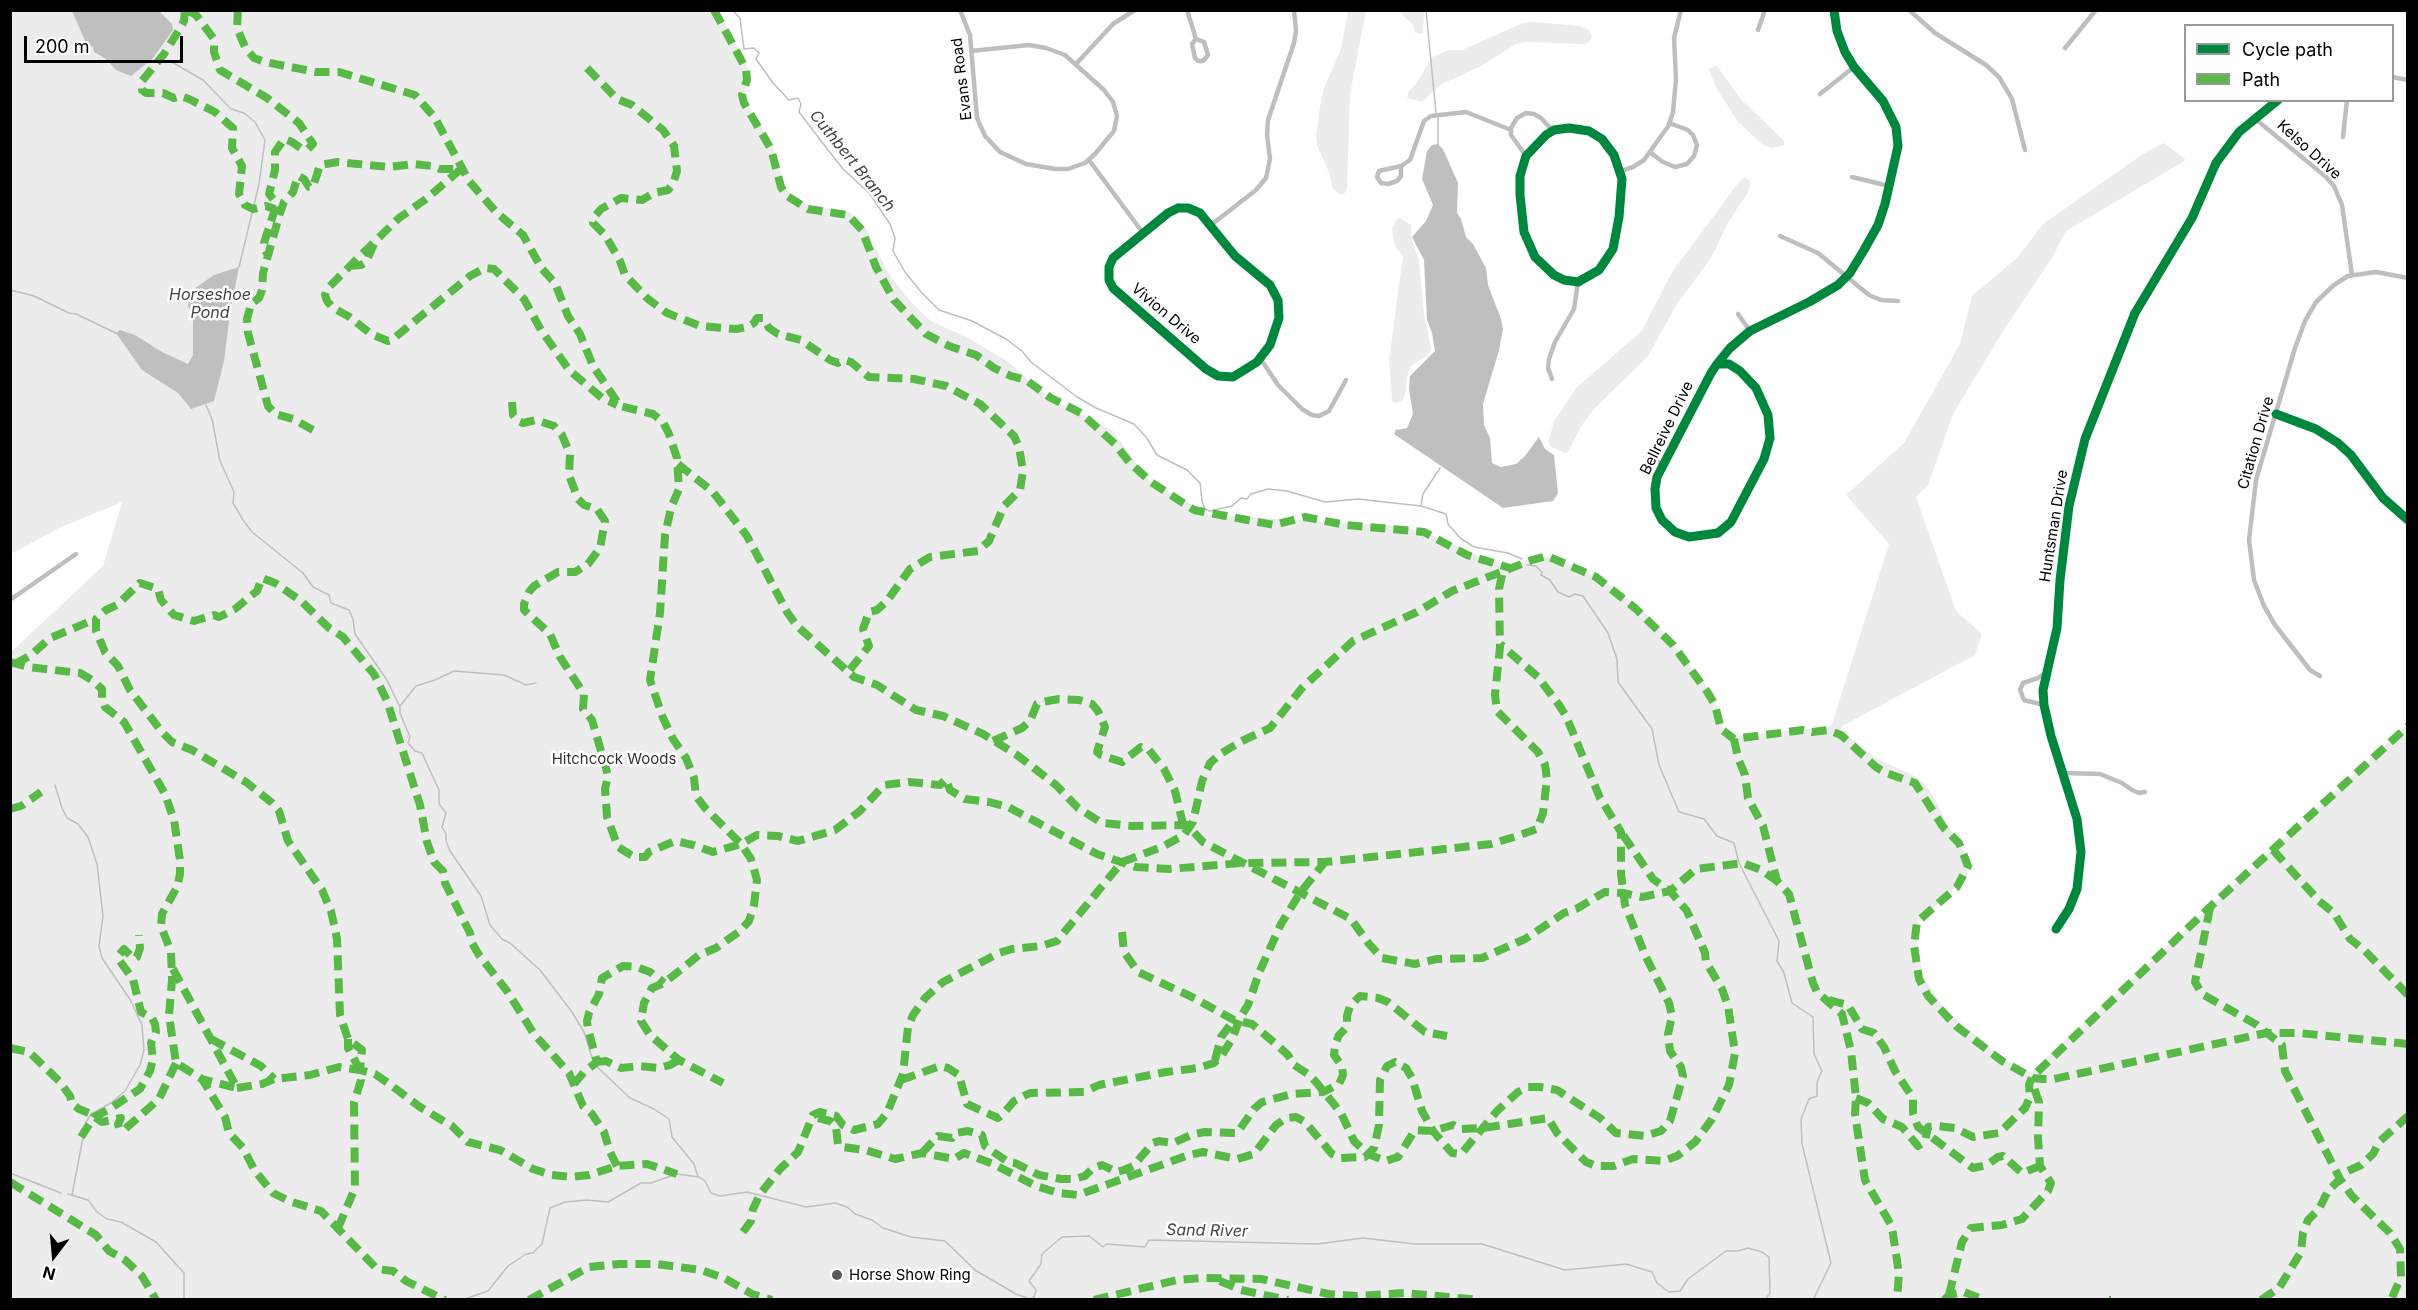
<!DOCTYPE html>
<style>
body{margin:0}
#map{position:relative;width:2418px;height:1310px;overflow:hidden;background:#fff;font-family:Inter,sans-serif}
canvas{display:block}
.frame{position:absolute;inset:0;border:12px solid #000;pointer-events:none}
.legend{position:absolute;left:2184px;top:24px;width:210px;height:78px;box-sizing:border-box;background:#fff;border:2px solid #999;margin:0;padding:8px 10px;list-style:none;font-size:18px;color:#000}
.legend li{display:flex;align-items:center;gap:12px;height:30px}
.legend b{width:30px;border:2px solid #999}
.north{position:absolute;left:24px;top:1226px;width:60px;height:60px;-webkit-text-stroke:4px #fff;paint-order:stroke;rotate:196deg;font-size:16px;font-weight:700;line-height:24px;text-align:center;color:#000}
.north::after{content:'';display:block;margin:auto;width:21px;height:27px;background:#000;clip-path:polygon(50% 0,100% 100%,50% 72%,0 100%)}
.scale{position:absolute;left:24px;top:36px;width:159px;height:27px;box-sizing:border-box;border:3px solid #000;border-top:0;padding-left:8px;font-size:18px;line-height:21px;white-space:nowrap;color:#000;-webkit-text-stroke:4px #fff;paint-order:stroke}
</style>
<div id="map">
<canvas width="2418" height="1310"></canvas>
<div class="frame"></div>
<ul class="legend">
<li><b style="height:8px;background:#00873e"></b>Cycle path</li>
<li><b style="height:8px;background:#58b947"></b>Path</li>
</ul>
<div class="north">N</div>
<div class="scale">200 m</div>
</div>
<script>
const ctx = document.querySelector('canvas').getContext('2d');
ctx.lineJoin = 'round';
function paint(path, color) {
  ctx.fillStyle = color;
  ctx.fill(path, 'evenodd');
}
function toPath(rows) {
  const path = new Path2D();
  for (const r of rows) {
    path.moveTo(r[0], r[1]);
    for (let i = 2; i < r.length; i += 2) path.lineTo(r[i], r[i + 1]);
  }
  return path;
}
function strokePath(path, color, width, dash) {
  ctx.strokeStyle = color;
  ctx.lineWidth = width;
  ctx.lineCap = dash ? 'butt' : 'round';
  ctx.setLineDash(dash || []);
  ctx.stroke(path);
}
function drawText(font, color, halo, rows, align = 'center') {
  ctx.font = font + ' Inter,sans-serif';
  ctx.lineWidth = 5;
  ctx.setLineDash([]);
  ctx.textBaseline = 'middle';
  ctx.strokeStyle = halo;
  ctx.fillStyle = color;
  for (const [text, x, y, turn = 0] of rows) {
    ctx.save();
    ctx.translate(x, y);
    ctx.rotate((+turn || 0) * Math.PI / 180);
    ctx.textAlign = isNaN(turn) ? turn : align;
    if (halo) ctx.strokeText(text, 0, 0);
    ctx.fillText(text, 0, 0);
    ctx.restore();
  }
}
paint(toPath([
 [11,11,718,11,749,69,744,99,773,146,787,191,806,204,849,212,867,230,889,274,910,301,931,321,968,338,1007,361,1053,400,1113,431,1148,480,1210,515,1403,526,1442,539,1488,560,1509,565,1544,556,1579,567,1615,588,1656,623,1713,694,1723,727,1735,736,1831,727,1889,544,1846,495,1904,443,1960,344,1972,296,2018,257,2043,224,2143,154,2164,143,2186,160,2066,231,2053,256,2005,328,1953,414,1928,485,1916,497,1956,611,1982,634,1975,655,1842,726,1839,731,1856,742,1877,759,1913,775,1926,785,1936,801,1949,828,1969,860,1967,877,1919,921,1916,936,1923,977,1942,1005,1955,1018,2004,1059,2031,1072,2407,725,2407,1299,11,1299,11,652,103,566,122,502,59,528,11,554],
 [1348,11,1366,11,1350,94,1347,190,1344,194,1339,194,1332,187,1330,175,1317,145,1316,136,1320,106,1324,88,1341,49],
 [1400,11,1424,11,1423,34,1415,33,1413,24,1402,15],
 [1534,22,1580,26,1589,30,1592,37,1588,43,1582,44,1528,42,1516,44,1481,66,1440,85,1422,102,1407,98,1409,91,1416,84,1432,57,1449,50,1462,50,1523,23],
 [1714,66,1717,66,1740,98,1784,141,1784,145,1772,148,1763,145,1738,122,1717,89,1709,70],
 [1744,178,1748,179,1751,183,1747,194,1729,221,1711,258,1677,304,1648,356,1593,410,1582,425,1568,452,1565,453,1551,447,1548,441,1555,420,1576,388,1642,331,1672,272,1739,182],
 [1400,218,1411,225,1411,237,1419,261,1424,315,1431,347,1430,352,1426,356,1411,366,1407,377,1405,395,1403,400,1396,403,1392,401,1389,360,1403,256,1395,246,1392,229,1396,220]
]), '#ececec');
paint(toPath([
 [72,11,159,11,172,24,173,30,153,58,131,76,116,70,106,59,94,52,93,47,86,43],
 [1438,144,1443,149,1458,183,1457,213,1461,219,1466,237,1473,244,1486,268,1488,285,1501,319,1503,329,1499,350,1483,404,1484,425,1490,438,1492,463,1501,467,1516,464,1525,456,1539,437,1545,449,1554,455,1558,493,1553,501,1503,508,1394,434,1396,430,1407,428,1413,414,1409,389,1410,376,1435,351,1432,333,1427,320,1424,260,1412,237,1426,221,1433,205,1422,179,1427,151,1432,145],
 [239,267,230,313,224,361,214,401,191,409,178,393,142,370,116,333,120,330,135,335,162,352,188,364,193,355,193,316,188,306,191,291,214,275]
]), '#bfbfbf');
strokePath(toPath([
 [732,10,740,18,744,49,754,48,759,53,756,59,773,83,789,100,798,98,801,104,799,112,818,137,843,169,870,194,890,224,895,238,893,251,905,272,922,293,939,310,972,321,1006,339,1022,351,1031,362,1077,397,1096,408,1134,424,1146,437,1157,455,1187,470,1200,483,1202,501,1205,509,1210,511,1232,506,1241,498,1247,499,1251,494,1268,489,1287,491,1325,502,1358,499,1421,506,1446,514,1448,524,1460,538,1474,547,1508,553,1522,559],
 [1426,10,1436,113],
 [170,61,203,80,231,109,244,113,255,122,265,140,259,184,239,267],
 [1438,117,1438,145],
 [10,290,34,296,69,313,76,314,118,334],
 [206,405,212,419,220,461,234,492,233,503,243,520,252,532,303,573,313,587,329,595,331,603,349,610,353,619,355,634,387,680,400,707,400,713,410,737,408,743,415,751,422,753,439,790,439,804,446,813,442,827,446,834,446,841,450,851,481,896,490,925,502,939,510,943,540,970,572,1012,584,1032,594,1064,630,1098,654,1109,669,1119,672,1137,694,1164,698,1177],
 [1421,505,1423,494,1440,468],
 [1527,565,1536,566,1542,572,1541,575,1550,580,1558,592,1569,597,1575,594,1583,596,1608,633,1617,659,1618,682,1652,729,1659,765,1679,812,1704,819,1717,836,1734,843,1739,863,1779,941,1777,961,1784,973,1792,1003,1813,1017,1814,1054,1822,1071,1817,1082,1817,1096,1809,1099,1801,1119,1802,1144,1831,1263,1813,1300],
 [400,706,416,686,435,680,454,671,504,675,526,685,536,683],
 [55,785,62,808,67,818,78,824,88,837,97,864,103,916,99,946,102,958,131,1001,142,1025,144,1050,140,1065,125,1091,111,1103,91,1114,86,1122,72,1195],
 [10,1173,61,1193],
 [68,1194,88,1200,97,1212,107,1219,121,1222,156,1242,184,1273,184,1300],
 [462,1300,488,1291,508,1266,526,1254,533,1253,542,1244,550,1208,565,1202,587,1200,608,1202,641,1183,651,1183,677,1174,699,1177,705,1181,711,1193,720,1196,747,1192,806,1207,835,1203,847,1207,855,1214,872,1220,883,1228,911,1237,945,1241,975,1270,1016,1294,1030,1299,1034,1297,1036,1290,1029,1281,1041,1264,1042,1254,1062,1237,1089,1236,1103,1247,1107,1244,1145,1247,1149,1240,1317,1244,1363,1238,1415,1244,1482,1244,1565,1270,1626,1264,1652,1272,1657,1283,1669,1292,1680,1291,1688,1279,1726,1251,1738,1251,1748,1248,1762,1252,1769,1257,1770,1293,1765,1300]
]), '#bfbfbf', 1.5);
strokePath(toPath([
 [960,10,970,35,977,118,985,136,1000,152,1026,164,1055,169,1068,169,1085,163,1095,154,1114,131,1117,116,1113,102,1104,90,1065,55,1046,48,1029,45,971,51],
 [1187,10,1196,39,1192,44,1195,58,1198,61,1203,61,1208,55,1204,42,1196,39],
 [1909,10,1935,33,1986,65,1999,77,2012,99,2025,150],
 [1758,30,1765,10],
 [2065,48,2096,10],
 [1076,64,1113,24,1135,10],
 [2392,77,2408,80],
 [1820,94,1854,67],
 [2254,118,2325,176,2334,186,2342,205,2352,275],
 [1569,128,1589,131,1602,139,1614,155,1622,179,1619,217,1613,249,1599,270,1578,282,1564,280,1554,275,1535,257,1524,232,1520,195,1520,176,1526,156,1546,135,1554,130,1569,128],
 [2343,137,2347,100],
 [1651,153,1663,162,1675,167,1687,164,1694,156,1697,145,1693,135,1688,130,1669,123],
 [1526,156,1511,135,1511,128,1517,118,1526,113,1534,114,1541,118,1553,131],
 [1089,160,1143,233],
 [1401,166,1410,160,1424,121,1431,116,1466,112,1511,130],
 [1401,166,1401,176,1397,181,1388,184,1381,183,1377,177,1379,171,1401,166],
 [1621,171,1633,167,1644,160,1669,125,1673,112,1676,79,1674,38,1681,10],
 [1852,177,1889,186],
 [1178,208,1188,208,1200,213,1235,256,1270,285,1278,300,1279,318,1270,345,1257,362,1233,377,1218,376,1206,369,1113,288,1109,280,1109,267,1113,258,1168,213,1178,208],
 [1211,225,1256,190,1266,178,1270,159,1267,135,1268,120,1294,43,1296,31,1294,10],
 [1780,236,1818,253,1869,295,1881,300,1898,301],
 [1738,314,1750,331],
 [1260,358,1278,385,1302,409,1312,415,1319,416,1329,411,1346,380],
 [1717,364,1729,364,1740,371,1756,388,1768,415,1770,438,1764,459,1731,522,1718,533,1689,537,1675,532,1662,520,1656,508,1655,489,1657,477,1711,373,1717,364,1730,348,1750,331,1809,302,1838,285,1850,273,1864,250,1878,225,1885,204,1898,146,1896,127,1883,101,1854,67,1845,52,1837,31,1834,10],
 [1552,379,1548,368,1549,359,1555,342,1574,309,1578,282],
 [2276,414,2316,429,2338,443,2351,455,2383,498,2408,520],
 [1653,459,1663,465],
 [10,600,76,554],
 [2320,676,2310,670,2275,625,2264,606,2254,580,2249,540,2256,480,2295,348,2305,321,2316,302,2334,285,2348,276,2376,272,2408,278],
 [2044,705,2024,700,2020,690,2023,683,2038,678,2046,672],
 [2064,773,2100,774,2122,783,2132,790,2139,793,2145,792],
 [2056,929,2069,909,2077,889,2081,852,2077,819,2051,736,2044,705,2043,690,2057,628,2060,580,2069,506,2085,439,2135,313,2192,218,2216,163,2239,132,2278,100]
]), '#bebebe', 4.5);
strokePath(toPath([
 [185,10,184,21,179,30,164,54,142,81,142,90,146,93,163,93,174,98,180,96,189,99,215,112,225,121,233,128,232,148,242,166,239,194,245,205,253,209,266,206,275,209],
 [188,10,196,15,214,39,214,52,220,70,267,98,299,123,313,144,308,149,302,149,292,142,284,139,275,152,275,170,269,194,274,200,275,209,264,243,265,250,269,257],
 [238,10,237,28,245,47,254,58,265,62,316,72,339,72,415,95,435,118,469,181,497,213,523,235,542,269,555,283,568,316,580,334,593,366,620,406,653,414,663,422,669,434,677,458,679,489,671,508,665,535,660,613,650,680,663,718,673,739,686,758,694,778,696,796,705,808,741,844,751,859,757,880,754,905,749,921,740,931,716,948,699,955,664,983,652,988,644,1003,641,1021,650,1035,679,1060,723,1083],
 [714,10,746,69,747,80,742,95,744,103,771,149,781,187,787,196,808,209,848,215,862,230,876,267,894,300,926,334,949,346,976,355,994,368,1011,376,1026,380,1051,398,1081,413,1115,444,1129,462,1151,482,1194,510,1274,525,1305,517,1346,525,1424,532,1467,555,1510,568],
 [587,68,617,99,632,105,663,130,674,146,677,171,673,184,668,190,654,193,642,200,621,198,601,209,595,216,593,223,605,235,620,261,625,275,648,299,667,313,700,326,736,329,747,327,754,323,757,318,763,318,769,328,778,334,801,340,830,360,838,363,844,360,851,362,869,377,914,379,946,386,980,404,1014,436,1019,447,1023,471,1020,490,1004,506,989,541,978,551,930,557,910,569,887,601,877,610,869,612,863,629,869,646,848,672],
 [461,169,426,199,399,218,360,256,327,289,325,295,327,301,333,308,348,316,371,334,388,341,393,339,470,276,485,268,494,269,524,299,541,330,569,370,602,398,617,405],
 [349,266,361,265,366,262,374,244],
 [512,402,513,415,518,421,523,423,536,420,554,426,562,435,570,454,569,475,578,499,584,505,597,509,605,521,600,548,588,564,575,572,558,572,534,586,529,592,524,604,524,610,550,634,560,657,584,694,583,709,592,720,606,768,608,777,605,789,607,817,618,847,634,857,645,857,649,852,675,841,693,845,713,852,741,844,757,835,778,836,798,841,835,830,860,811,884,785,909,782,940,785,946,779,950,790,965,799,989,802,1008,807,1097,854,1136,867,1169,869,1242,863,1325,862,1491,844,1514,837,1537,829,1543,813,1547,779,1545,765,1538,752,1497,711,1495,695,1500,647,1499,589,1503,571],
 [313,430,293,419,275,414,268,406,248,333,247,319,251,304,259,298,262,290,263,273,280,213,284,202,293,192,298,176,304,179,309,187,313,187,320,165,338,162,389,167,414,164,432,166,440,169,461,169],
 [678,464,713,492,747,536,787,612,797,626,854,677,877,685,916,710,943,716,983,734,1017,755,1056,785,1078,808,1102,823,1132,826,1187,825,1203,842,1351,919,1369,944,1382,958,1415,964,1437,959,1482,958,1525,939,1564,913,1576,909,1605,892,1623,893,1642,897,1670,891,1696,869,1743,863,1761,870,1777,881],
 [10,662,28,667,80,673,92,680,102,689,102,699,105,707,124,722,165,794,174,820,180,860,180,874,177,887,162,914,161,926,171,952,172,980,169,1015,176,1063,202,1079,225,1117,229,1133,243,1148,255,1171,273,1193,289,1201,321,1211,377,1269,393,1271,406,1281,445,1300],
 [15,664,31,655,50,638,96,619],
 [1734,739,1738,758,1745,775,1748,798,1763,826,1777,881,1789,894,1813,983,1817,992,1842,1014,1851,1051,1856,1098,1855,1114,1865,1180,1891,1225,1893,1234,1899,1274,1897,1300],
 [993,741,1022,728,1030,721,1037,704,1042,702,1059,699,1079,700,1092,704,1098,711,1105,727,1097,752,1101,755,1122,762,1141,747,1149,750,1164,769,1175,791,1183,824],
 [10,809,21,806,41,792],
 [2273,850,2319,901,2334,913,2350,939,2365,951,2408,995],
 [2210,908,2195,982,2202,994,2257,1025,2282,1045,2285,1071,2340,1179,2352,1196,2390,1233,2400,1249,2401,1277,2391,1300],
 [1122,932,1124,952,1138,972,1190,996,1234,1020,1252,1024,1277,1045,1288,1055,1294,1065,1308,1074,1316,1082,1341,1113,1354,1141,1368,1154,1386,1161,1398,1157,1415,1130,1433,1131,1453,1125,1460,1129,1483,1128,1548,1118,1557,1133,1586,1162,1596,1166,1614,1166,1633,1159,1663,1161,1677,1156,1695,1142,1712,1119,1729,1085,1735,1053,1728,1006,1722,989,1706,962,1705,953,1687,911,1670,891,1653,879,1621,832],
 [173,969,237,1088,202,1079],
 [1829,1000,1848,1005,1862,1029,1874,1033,1884,1047,1895,1071,1913,1098,1913,1113,1918,1127,1973,1168,1987,1165,1998,1157,2003,1156,2022,1173,2040,1166],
 [211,1039,261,1066,274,1079],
 [10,1048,29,1052,60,1082,70,1096,72,1104,79,1109,91,1114,102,1122,121,1118,118,1124,119,1128,124,1130,159,1099,176,1063],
 [1215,1060,1221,1037,1234,1020],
 [597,1062,606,1061,621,1068,639,1066,659,1068,670,1065,679,1060],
 [901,1080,940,1066,948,1068,959,1075,967,1104,998,1118,1003,1114,1014,1101,1030,1093,1084,1092,1099,1085,1166,1072,1198,1068,1214,1063,1222,1055,1232,1039,1241,1016,1248,1005,1259,973,1281,924,1300,893,1325,862],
 [574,1084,584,1072,597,1062,588,1029,587,1021,589,1013,599,994,602,978,623,966,637,967,650,972,664,983],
 [237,1088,262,1084,274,1079,310,1075,339,1067,360,1070],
 [1856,1098,1868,1103,1883,1119,1902,1127,1918,1146,1925,1141,1928,1127,1938,1126,1955,1128,1973,1137,1999,1133,2025,1108,2030,1097,2029,1085,2032,1077,2210,907,2408,726],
 [818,1118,830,1121,836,1127,838,1145,842,1147,865,1150,895,1159,922,1153,954,1159,964,1153,993,1164,1036,1186,1059,1193,1078,1195,1186,1156,1203,1152,1237,1159,1254,1154,1276,1125,1286,1118,1296,1117,1305,1122,1332,1154,1341,1158,1365,1157,1374,1148,1379,1125,1380,1080,1387,1066,1395,1062,1406,1068,1412,1078,1422,1111,1433,1131,1452,1153,1461,1154,1497,1111,1518,1092,1528,1087,1540,1087,1557,1090,1600,1118,1616,1133,1645,1136,1661,1131,1670,1121,1683,1076,1681,1067,1670,1051,1668,1034,1672,1016,1669,1003,1646,957,1625,905,1621,874,1621,832,1600,798,1566,716,1559,705,1538,677,1500,644],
 [81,1137,94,1117,108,1110,140,1089,150,1071,153,1059,151,1043,156,1032,155,1024,152,1018,141,1012,133,979,119,960,119,955,124,949,134,959,137,957,140,948,139,935],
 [922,1153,938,1136,952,1138,956,1133,968,1131,982,1135,985,1146,1008,1162,1015,1163,1039,1175,1061,1179,1074,1179,1085,1176,1093,1168,1102,1165,1117,1172,1124,1170,1133,1166,1153,1143,1159,1141,1173,1143,1191,1135,1205,1132,1237,1133,1254,1109,1262,1102,1292,1094,1323,1092,1339,1084,1343,1075,1342,1066,1334,1055,1335,1045,1339,1035,1347,1027,1347,1016,1350,1006,1360,996,1378,998,1388,1002,1425,1032,1447,1036],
 [617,1166,610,1152,604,1132,592,1114,583,1106,569,1073,534,1034,507,991,479,955,472,943,470,933,445,883,443,871,434,862,427,842,420,805,387,701,374,674,343,637,329,628,301,601,275,583,262,578,257,591,252,595,235,609,219,617,214,615,194,621,174,615,161,600,158,589,140,583,117,605,106,610,96,619,96,631,105,652,118,666,130,690,162,732,172,742,192,750,246,782,271,802,279,811,288,841,322,890,331,911,337,939,340,1015,348,1039,362,1050,360,1070,375,1074,388,1083,420,1107,452,1126,468,1142,500,1150,533,1169,552,1175,571,1177,589,1175,617,1166,647,1164,677,1174],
 [10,1182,96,1235,109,1251,125,1260,142,1276,156,1300],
 [338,1228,355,1188,354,1103,361,1080,360,1070,348,1048,348,1039],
 [743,1232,751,1221,753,1209,760,1194,780,1169,798,1152,813,1115,820,1112,836,1116,843,1125,854,1130,878,1124,887,1113,903,1074,908,1027,913,1015,925,998,943,982,999,953,1012,949,1041,946,1057,941,1122,862,1162,847,1184,835,1193,822,1202,781,1210,763,1220,754,1242,741,1270,728,1302,688,1353,641,1417,612,1452,591,1532,560,1547,556,1596,577,1635,608,1673,645,1708,693,1715,705,1721,729,1734,739,1803,730,1812,732,1828,730,1841,735,1876,767,1886,773,1915,783,1943,827,1959,843,1968,866,1957,887,1917,922,1914,945,1919,979,1928,996,1956,1026,2002,1061,2033,1078,2042,1079,2054,1079,2266,1033,2299,1033,2408,1044],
 [1220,1281,1241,1290,1288,1300],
 [1949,1295,1962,1242,1971,1228,2002,1225,2022,1219,2048,1191,2051,1183,2040,1166,2038,1138,2039,1102,2033,1085],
 [529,1300,589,1267,619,1264,656,1264,701,1270,724,1278,752,1294,772,1300],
 [1094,1300,1177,1280,1202,1278,1261,1279,1329,1294,1356,1296,1405,1293,1480,1300],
 [1944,1300,1949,1295,1964,1292,1984,1300],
 [2109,1300,2111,1300],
 [2261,1300,2279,1288,2301,1252,2303,1233,2308,1220,2319,1209,2328,1191,2348,1171,2361,1165,2373,1154,2379,1142,2408,1116]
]), '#58b947', 8, [15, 8]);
strokePath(toPath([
 [1569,128,1589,131,1602,139,1614,155,1622,179,1619,217,1613,249,1599,270,1578,282,1564,280,1554,275,1535,257,1524,232,1520,195,1520,176,1526,156,1546,135,1554,130,1569,128],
 [1178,208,1188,208,1200,213,1235,256,1270,285,1278,300,1279,318,1270,345,1257,362,1233,377,1218,376,1206,369,1113,288,1109,280,1109,267,1113,258,1168,213,1178,208],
 [1717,364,1729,364,1740,371,1756,388,1768,415,1770,438,1764,459,1731,522,1718,533,1689,537,1675,532,1662,520,1656,508,1655,489,1657,477,1711,373,1717,364,1730,348,1750,331,1809,302,1838,285,1850,273,1864,250,1878,225,1885,204,1898,146,1896,127,1883,101,1854,67,1845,52,1837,31,1834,10],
 [2276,414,2316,429,2338,443,2351,455,2383,498,2408,520],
 [2056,929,2069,909,2077,889,2081,852,2077,819,2051,736,2044,705,2043,690,2057,628,2060,580,2069,506,2085,439,2135,313,2192,218,2216,163,2239,132,2278,100]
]), '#00873e', 9);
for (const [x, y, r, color] of [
 [837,1275,6,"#595959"]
]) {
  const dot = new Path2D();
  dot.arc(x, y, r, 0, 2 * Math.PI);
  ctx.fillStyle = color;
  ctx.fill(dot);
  strokePath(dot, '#fff', 2);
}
drawText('15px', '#000', '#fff', [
 ["Evans Road",962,79,-97],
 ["Kelso Drive",2309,150,42],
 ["Vivion Drive",1166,314,40],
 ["Bellreive Drive",1667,428,-64],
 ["Citation Drive",2256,443,-74],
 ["Huntsman Drive",2054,526,-81]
]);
drawText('15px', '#333', '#fff', [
 ["Hitchcock Woods",614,759]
]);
drawText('15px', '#000', '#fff', [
 ["Horse Show Ring",849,1275]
], 'left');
drawText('italic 16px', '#444', '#fff', [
 ["Cuthbert Branch",852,161,51],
 ["Horseshoe",210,295],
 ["Pond",210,313],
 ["Sand River",1207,1231,1]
]);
</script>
